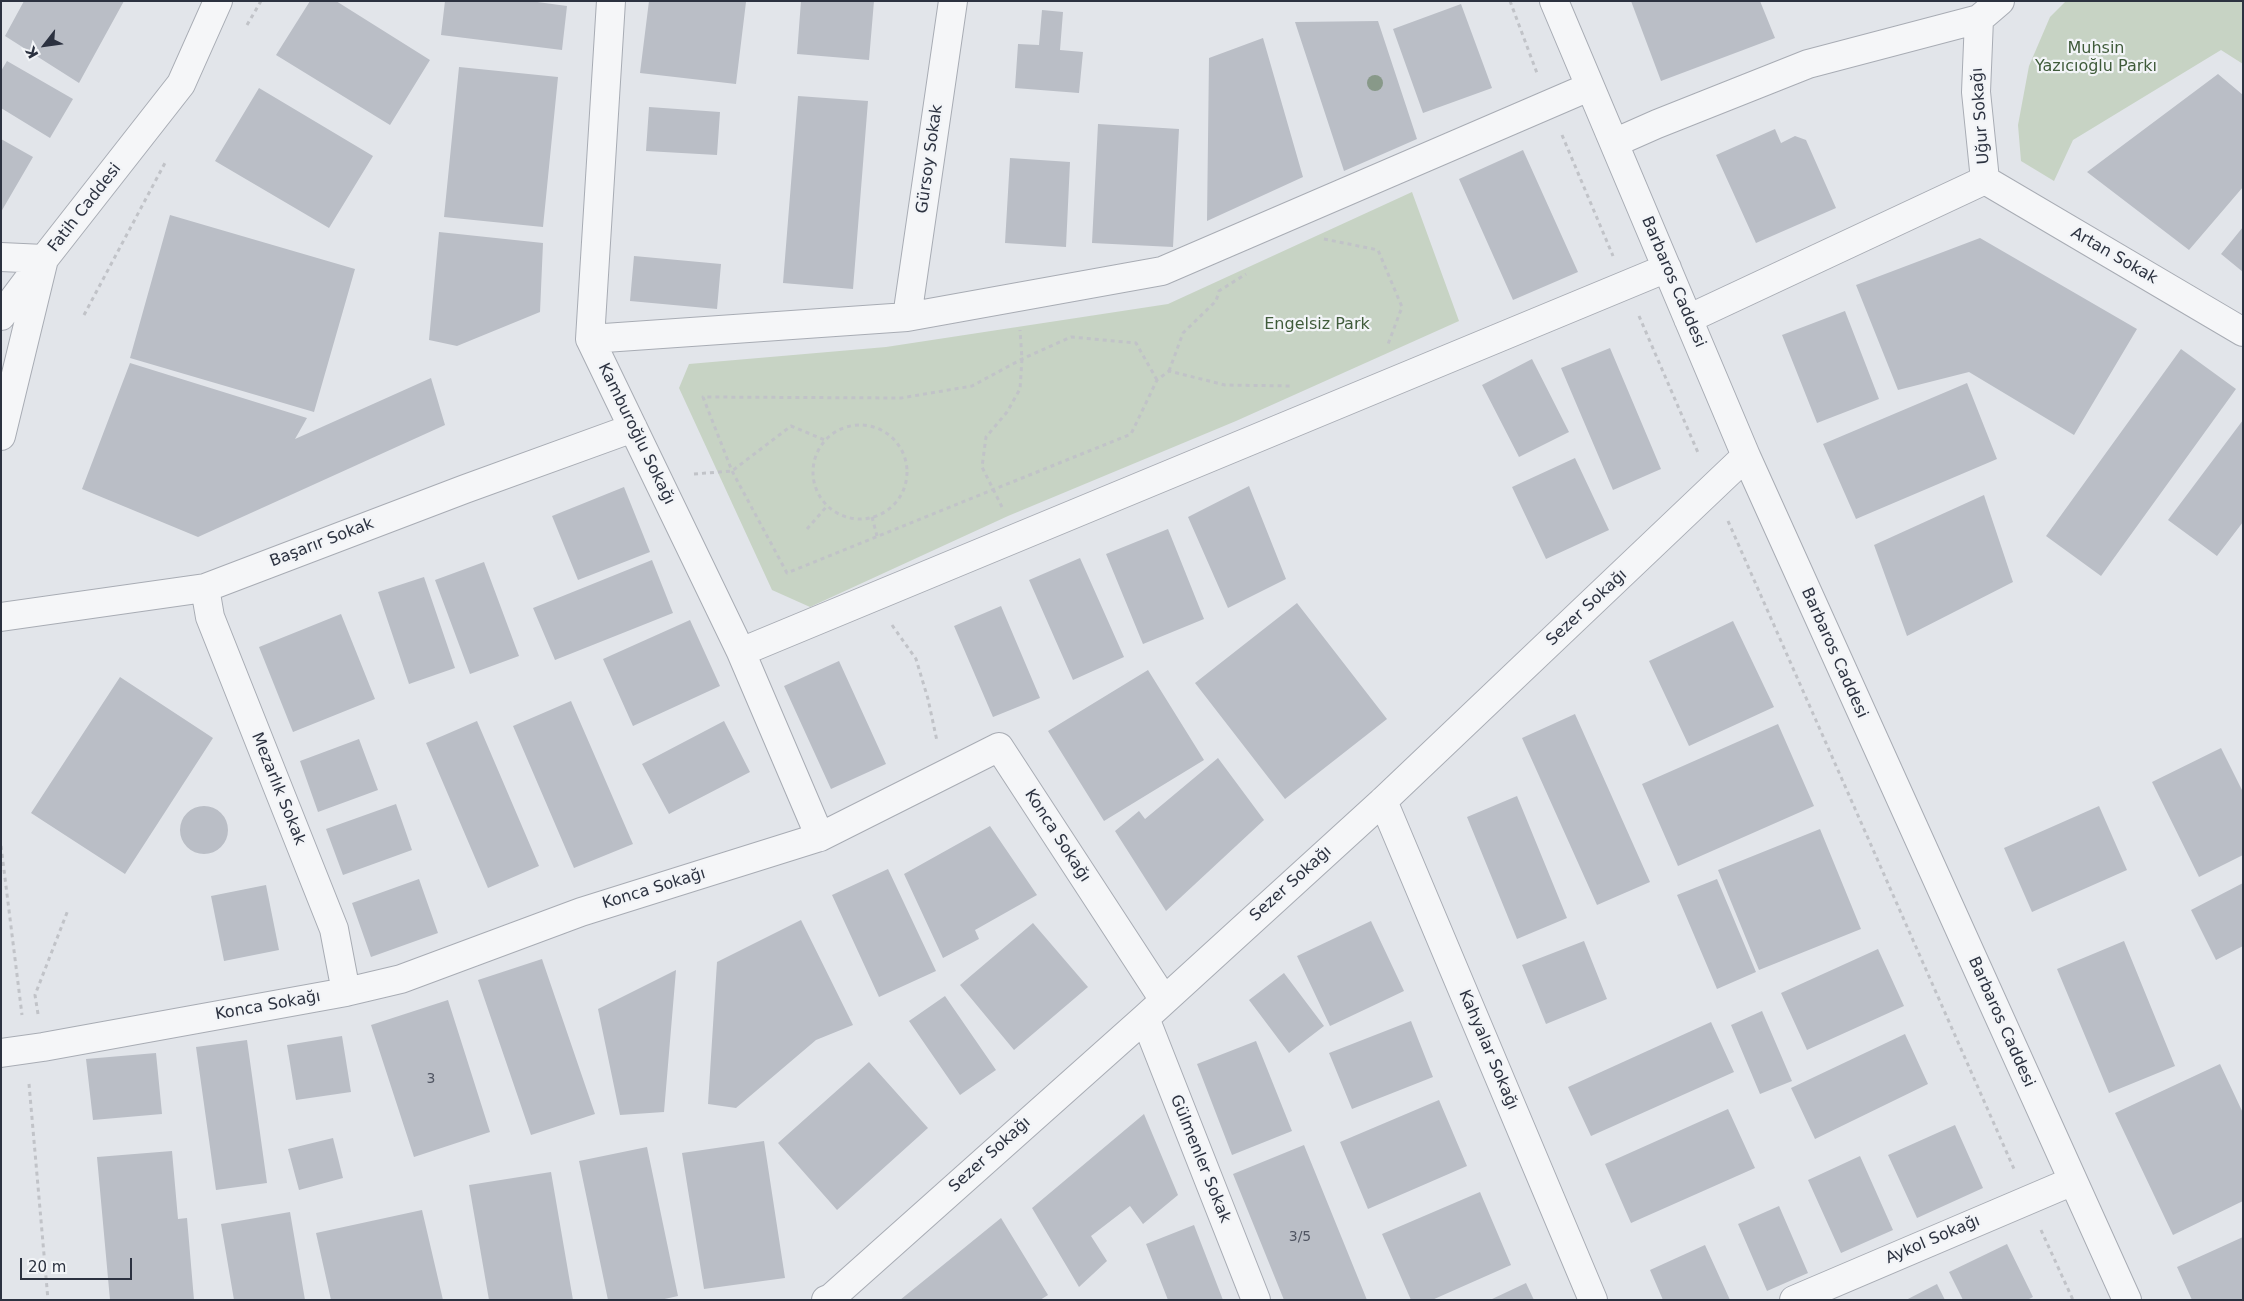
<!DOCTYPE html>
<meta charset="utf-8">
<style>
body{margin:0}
#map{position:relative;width:2244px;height:1301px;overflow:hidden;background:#e2e5ea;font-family:"DejaVu Sans",sans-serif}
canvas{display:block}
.frame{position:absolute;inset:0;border:2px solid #2c3240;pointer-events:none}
.north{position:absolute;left:20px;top:20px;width:50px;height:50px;-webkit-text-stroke:4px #f2f4f7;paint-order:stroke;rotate:240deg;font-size:14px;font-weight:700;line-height:20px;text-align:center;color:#2c3240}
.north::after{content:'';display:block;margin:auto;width:18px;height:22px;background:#2c3240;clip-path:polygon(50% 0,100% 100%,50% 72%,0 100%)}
.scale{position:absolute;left:20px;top:1258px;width:112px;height:22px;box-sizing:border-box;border:2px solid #2c3240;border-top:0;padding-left:6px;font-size:15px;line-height:18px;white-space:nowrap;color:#2c3240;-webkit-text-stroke:4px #f2f4f7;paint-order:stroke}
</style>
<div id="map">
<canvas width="2244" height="1301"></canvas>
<div class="frame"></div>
<div class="north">K</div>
<div class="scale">20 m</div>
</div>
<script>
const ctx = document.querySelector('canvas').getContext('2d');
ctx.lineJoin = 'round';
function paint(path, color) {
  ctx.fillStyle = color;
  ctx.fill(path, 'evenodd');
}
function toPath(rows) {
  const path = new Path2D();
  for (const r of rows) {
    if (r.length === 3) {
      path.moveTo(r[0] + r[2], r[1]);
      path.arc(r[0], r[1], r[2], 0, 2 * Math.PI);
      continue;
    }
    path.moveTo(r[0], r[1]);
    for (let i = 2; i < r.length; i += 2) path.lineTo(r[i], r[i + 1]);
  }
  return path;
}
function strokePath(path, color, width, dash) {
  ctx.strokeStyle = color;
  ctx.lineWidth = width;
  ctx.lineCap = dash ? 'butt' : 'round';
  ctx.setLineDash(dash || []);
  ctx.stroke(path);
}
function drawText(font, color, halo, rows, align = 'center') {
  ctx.font = font + ' "DejaVu Sans",sans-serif';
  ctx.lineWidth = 4.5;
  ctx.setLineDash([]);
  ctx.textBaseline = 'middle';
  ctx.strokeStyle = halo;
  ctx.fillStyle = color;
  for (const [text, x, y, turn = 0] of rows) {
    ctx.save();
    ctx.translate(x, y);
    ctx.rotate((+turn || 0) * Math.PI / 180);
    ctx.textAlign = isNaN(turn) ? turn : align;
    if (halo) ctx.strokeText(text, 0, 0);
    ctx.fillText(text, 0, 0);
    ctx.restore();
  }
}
paint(toPath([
 [2066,1,2243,1,2243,64,2221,50,2073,140,2054,181,2021,161,2018,125,2029,66,2050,17],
 [1412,192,1459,321,1236,421,1008,516,810,607,772,590,679,388,689,364,886,347,1168,304]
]), '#c7d3c4');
paint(toPath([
 [24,1,124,1,79,83,5,36],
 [310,1,336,1,430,60,390,125,276,55],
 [445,1,530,1,567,6,562,50,441,35],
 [649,1,746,2,736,84,640,73],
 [801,1,874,1,869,60,797,54],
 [1631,1,1760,1,1775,38,1661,81],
 [1461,4,1492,88,1423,113,1393,29],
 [1042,10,1063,12,1060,50,1083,52,1079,93,1015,88,1018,44,1039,45],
 [1378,21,1417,139,1344,171,1295,22],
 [1263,38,1303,177,1207,221,1209,58],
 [7,61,73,99,50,138,1,108,1,71],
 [459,67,558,77,543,227,444,217],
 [2218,74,2243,95,2243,187,2189,250,2087,172],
 [259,88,373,156,329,228,215,161],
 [798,96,868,101,853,289,783,283],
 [649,107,720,112,717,155,646,151],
 [1098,124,1179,129,1173,247,1092,243],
 [1775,129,1781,143,1795,136,1806,140,1836,208,1756,243,1716,155],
 [1,139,33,157,1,212],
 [1523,150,1578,272,1513,300,1459,179],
 [1010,158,1070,162,1066,247,1005,243],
 [170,215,355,269,314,412,130,358],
 [2243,227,2243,272,2221,254],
 [439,232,543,243,540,312,457,346,429,340],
 [1980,238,2137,329,2074,435,1969,372,1898,390,1856,285],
 [634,256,721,264,717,309,630,301],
 [1845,311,1879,399,1817,423,1782,335],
 [1610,348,1661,469,1613,490,1561,368],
 [2181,349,2236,389,2101,576,2046,536],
 [1532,359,1569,432,1519,457,1482,385],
 [130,363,307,418,295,439,431,378,445,425,198,537,82,489],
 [1967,383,1997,459,1856,519,1823,444],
 [2243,420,2243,522,2217,556,2168,520],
 [1575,458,1609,530,1546,559,1512,487],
 [1249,486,1286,579,1228,608,1188,517],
 [624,487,650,552,578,580,552,516],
 [1984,495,2013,582,1907,636,1874,545],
 [1168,529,1204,619,1143,644,1106,554],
 [1080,558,1124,657,1073,680,1029,580],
 [652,560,673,613,555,660,533,608],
 [484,562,519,656,470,674,435,580],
 [424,577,455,668,409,684,378,592],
 [1297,603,1387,719,1285,799,1195,683],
 [1001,606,1040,698,993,717,954,626],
 [341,614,375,699,293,732,259,647],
 [690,620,720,686,633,726,603,659],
 [1733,621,1774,707,1689,746,1649,661],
 [839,661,886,764,831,789,784,686],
 [1148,670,1204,760,1104,821,1048,731],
 [120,677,213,738,125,874,31,813],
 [571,701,633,844,574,868,513,726],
 [1575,714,1650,882,1597,905,1522,738],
 [477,721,539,866,488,888,426,743],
 [724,721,750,772,669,814,642,764],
 [1778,724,1814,806,1678,866,1642,784],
 [359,739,378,790,318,812,300,761],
 [2221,748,2243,792,2243,855,2199,877,2152,782],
 [1218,758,1264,820,1166,911,1115,831,1139,811,1145,819],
 [1517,796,1567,918,1517,939,1467,817],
 [396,804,412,850,343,875,326,829],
 [204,830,24],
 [2099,806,2127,870,2032,912,2004,848],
 [990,826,1037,895,975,930,979,939,943,958,904,874],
 [1820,829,1861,929,1759,970,1718,870],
 [888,869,936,971,879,997,832,895],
 [419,879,438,933,371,957,352,903],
 [1717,879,1756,972,1717,989,1677,895],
 [2243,883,2243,946,2216,960,2191,910],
 [266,885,279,950,224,961,211,896],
 [801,920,853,1025,816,1040,736,1108,708,1104,717,962],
 [1371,921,1404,991,1330,1026,1297,956],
 [1033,923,1088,987,1014,1050,960,985],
 [1584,941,1607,999,1546,1024,1522,965],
 [2124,941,2175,1066,2109,1093,2057,969],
 [1878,949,1904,1006,1807,1050,1781,993],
 [542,959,595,1114,531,1135,478,980],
 [676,970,664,1112,620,1115,598,1009],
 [1284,973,1324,1026,1289,1053,1249,1000],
 [945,996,996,1070,960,1095,909,1021],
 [448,1000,490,1132,414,1157,371,1025],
 [1762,1011,1792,1081,1760,1094,1731,1025],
 [1411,1021,1433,1077,1352,1109,1329,1053],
 [1711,1022,1734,1072,1591,1136,1568,1087],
 [1905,1034,1928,1084,1815,1139,1791,1088],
 [342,1036,351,1092,296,1100,287,1045],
 [247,1040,267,1183,216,1190,196,1047],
 [1256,1041,1292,1131,1232,1155,1197,1064],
 [156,1053,162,1114,93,1120,86,1059],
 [869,1062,928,1128,837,1210,778,1143],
 [2220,1064,2243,1113,2243,1201,2173,1235,2115,1113],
 [1439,1100,1467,1166,1368,1209,1340,1142],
 [1728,1109,1755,1168,1631,1223,1605,1164],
 [1144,1114,1178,1195,1143,1224,1130,1206,1091,1236,1107,1261,1079,1287,1032,1208],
 [1955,1125,1983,1188,1917,1218,1888,1155],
 [333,1138,343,1178,299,1190,288,1149],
 [764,1141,785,1278,704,1289,682,1153],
 [1304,1145,1367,1300,1284,1300,1233,1174],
 [647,1147,678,1296,660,1300,608,1300,579,1161],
 [172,1151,178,1219,187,1218,194,1300,110,1300,97,1157],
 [1860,1156,1893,1230,1841,1253,1808,1180],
 [551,1172,573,1300,489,1300,469,1185],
 [1480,1192,1511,1265,1432,1300,1411,1300,1382,1234],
 [1779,1206,1808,1273,1767,1291,1738,1224],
 [422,1210,443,1300,331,1300,316,1233],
 [290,1212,305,1300,234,1300,221,1224],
 [1001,1218,1048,1295,1040,1300,900,1300],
 [1194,1225,1223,1300,1168,1300,1146,1244],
 [2243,1237,2243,1300,2192,1300,2177,1267],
 [2007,1244,2033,1297,2027,1300,1963,1300,1949,1272],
 [1705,1245,1730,1300,1663,1300,1650,1270],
 [1526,1283,1534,1300,1490,1300],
 [1937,1284,1945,1300,1906,1300]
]), '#babec6');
const minor = toPath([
 [611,1,590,339,741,652,820,837],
 [1554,1,1746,456,2127,1300],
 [1614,143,1657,124,1808,64,1979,19],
 [1985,180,2243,332],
 [1985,180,1976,92,1979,19,2000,1],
 [1,257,44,259],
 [1,316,37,268],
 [907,317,953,1],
 [1688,319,1985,180],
 [590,339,907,317,1162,271,1589,87],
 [1,436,44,259,181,84,218,1],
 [205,588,210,617,334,929,346,992],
 [1,617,205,588,465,489,633,428],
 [741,652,1667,268],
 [1383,801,1593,1300],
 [1145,1018,1256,1300],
 [1,1053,43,1047,346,992,401,979,581,912,820,837,999,747,1164,1000],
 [826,1300,831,1298,1145,1018,1383,801,1746,456],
 [1794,1300,2073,1181]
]);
strokePath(minor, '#a8acb4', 30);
strokePath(toPath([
 [1510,1,1537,73],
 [247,25,261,1],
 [1562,135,1613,256],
 [1324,239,1378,250,1402,307,1387,347],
 [84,315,166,161],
 [1639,316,1699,455],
 [1169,371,1183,333,1216,301,1219,291,1246,274],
 [1157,380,1136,343,1071,337,1022,359,972,386,901,398,703,397,732,471,787,573,1131,434,1157,380,1169,371,1225,385,1290,386],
 [860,472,47],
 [694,474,732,471,791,426,825,440],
 [1002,507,982,467,986,437,1007,412,1020,389,1022,359,1020,330],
 [872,517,877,536],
 [1728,521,2014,1169],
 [807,529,827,506],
 [892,625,916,659,928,699,937,741],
 [1,846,22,1015],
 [38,1014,35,995,68,910],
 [29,1084,48,1300],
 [2041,1230,2073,1300]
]), '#c1c3c8', 3, [4, 4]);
strokePath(minor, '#f5f6f8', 28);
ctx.fillStyle = '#889989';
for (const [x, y] of [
 [1375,83]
]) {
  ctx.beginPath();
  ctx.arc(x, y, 8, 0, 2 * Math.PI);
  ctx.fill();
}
drawText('14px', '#505562', null, [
 ["3",431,1079],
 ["3/5",1300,1237]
]);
drawText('16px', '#3f5b3a', '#f2f4f7', [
 ["Muhsin",2096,49],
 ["Yazıcıoğlu Parkı",2096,67],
 ["Engelsiz Park",1317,325]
]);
drawText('16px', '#2c3240', '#f2f4f7', [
 ["Uğur Sokağı",1981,116,-94],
 ["Gürsoy Sokak",930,159,-82],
 ["Fatih Caddesi",85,208,-52],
 ["Artan Sokak",2114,256,30],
 ["Barbaros Caddesi",1673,282,67],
 ["Kamburoğlu Sokağı",636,434,64],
 ["Başarır Sokak",322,543,-21],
 ["Sezer Sokağı",1587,608,-43],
 ["Barbaros Caddesi",1834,653,66],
 ["Mezarlık Sokak",278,789,68],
 ["Konca Sokağı",1057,836,57],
 ["Sezer Sokağı",1291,884,-42],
 ["Konca Sokağı",654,889,-17],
 ["Konca Sokağı",268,1006,-10],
 ["Barbaros Caddesi",2001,1022,66],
 ["Kahyalar Sokağı",1488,1050,67],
 ["Sezer Sokağı",990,1155,-42],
 ["Gülmenler Sokak",1200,1159,68],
 ["Aykol Sokağı",1933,1240,-23]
]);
</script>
